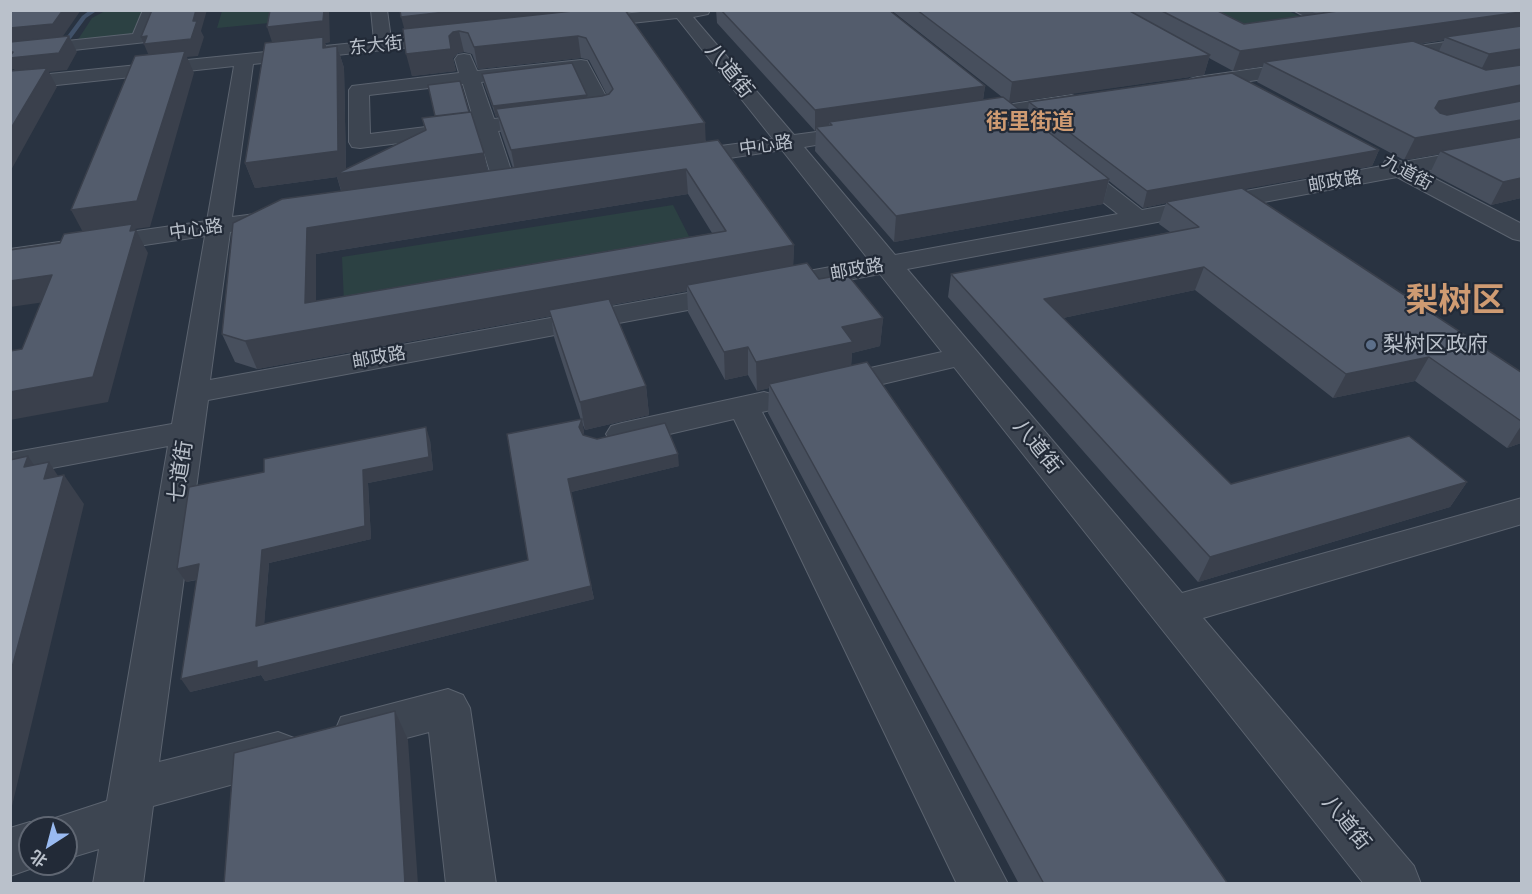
<!DOCTYPE html>
<meta charset="utf-8">
<style>
body{margin:0}
#map{position:relative;width:1532px;height:894px;overflow:hidden;background:#293341;font-family:"Noto Sans","Noto Sans SC",sans-serif}
canvas{display:block}
.frame{position:absolute;inset:0;border:12px solid #bac1cb;pointer-events:none}
.north{position:absolute;left:18px;top:816px;width:60px;height:60px;box-sizing:border-box;background:#222a37;border:2px solid #5f6672;border-radius:50%;rotate:216deg;font-size:16px;font-weight:700;line-height:24px;text-align:center;color:#bac1cb}
.north::after{content:'';display:block;margin:auto;width:21px;height:27px;background:#99baf1;clip-path:polygon(50% 0,100% 100%,50% 72%,0 100%)}
</style>
<div id="map">
<canvas width="1532" height="894"></canvas>
<div class="frame"></div>
<div class="north">北</div>
</div>
<script>
const ctx = document.querySelector('canvas').getContext('2d');
ctx.lineJoin = 'round';
function paint(path, color) {
  ctx.fillStyle = color;
  ctx.fill(path, 'evenodd');
}
function toPath(rows) {
  const path = new Path2D();
  for (const r of rows) {
    path.moveTo(r[0], r[1]);
    for (let i = 2; i < r.length; i += 2) path.lineTo(r[i], r[i + 1]);
  }
  return path;
}
function strokePath(path, color, width, dash) {
  ctx.strokeStyle = color;
  ctx.lineWidth = width;
  ctx.lineCap = dash ? 'butt' : 'round';
  ctx.setLineDash(dash || []);
  ctx.stroke(path);
}
function drawText(font, color, halo, rows, align = 'center') {
  ctx.font = font + ' "Noto Sans","Noto Sans SC",sans-serif';
  ctx.lineWidth = 4.5;
  ctx.setLineDash([]);
  ctx.textBaseline = 'middle';
  ctx.strokeStyle = halo;
  ctx.fillStyle = color;
  for (const [text, x, y, turn = 0] of rows) {
    ctx.save();
    ctx.translate(x, y);
    ctx.rotate((+turn || 0) * Math.PI / 180);
    ctx.textAlign = isNaN(turn) ? turn : align;
    if (halo) ctx.strokeText(text, 0, 0);
    ctx.fillText(text, 0, 0);
    ctx.restore();
  }
}
paint(toPath([
 [105,11,143,11,133,36,77,41,92,18],
 [222,11,272,11,269,23,217,28],
 [1207,11,1288,11,1302,17,1238,25],
 [673,205,699,256,344,303,342,257]
]), '#2c4143');
paint(toPath([
 [90,10,98,10,86,18,67,44,63,44,62,43,82,16,90,10]
]), '#405169');
const minor = toPath([
 [143,10,159,10,146,42,10,57,10,47,133,34,143,10],
 [371,10,387,10,391,39,448,33,454,34,457,38,454,42,448,43,253,64,232,217,279,211,288,213,291,218,288,223,279,225,230,232,210,380,869,260,782,150,683,165,675,163,672,158,675,153,683,151,773,139,677,18,586,28,580,27,578,23,586,18,659,10,710,10,708,14,693,17,794,135,861,126,868,128,871,132,868,136,804,147,895,255,1118,214,1062,170,1059,165,1062,160,1070,158,1078,160,1142,210,1382,166,1385,161,1393,159,1403,162,1522,141,1522,154,1422,172,1522,224,1522,241,1513,239,1397,177,907,269,1182,593,1522,498,1522,524,1203,618,1414,866,1421,884,1364,884,954,367,832,396,821,393,817,386,821,379,942,352,880,274,208,400,159,762,278,732,294,738,300,752,294,766,278,772,153,806,143,884,93,884,99,849,66,859,66,828,45,828,49,820,107,801,168,446,10,476,10,453,172,424,205,236,10,265,10,249,207,221,234,66,10,90,10,78,374,41,371,10],
 [1293,10,1316,10,1336,19,1338,23,1336,27,1324,27,1293,10],
 [1522,31,1522,41,1390,60,1384,59,1381,55,1384,51,1390,50,1522,31],
 [464,54,470,55,477,71,581,60,587,61,614,111,611,115,604,117,498,131,516,185,513,190,505,192,497,190,494,185,478,133,360,148,352,147,349,142,349,90,352,86,459,73,455,59,458,55,464,54],
 [575,71,592,107,494,119,481,82,575,71],
 [463,84,474,121,370,134,369,95,463,84],
 [1303,62,1310,64,1312,68,1310,72,1197,89,1190,87,1187,83,1190,79,1197,77,1303,62],
 [1071,95,1078,97,1081,101,1078,105,974,122,967,120,964,116,967,112,974,110,1071,95],
 [764,392,775,395,780,402,775,409,762,412,1008,884,957,884,734,419,622,445,611,442,606,434,611,426,622,423,764,392],
 [448,689,463,695,470,708,496,884,446,884,429,732,357,751,341,745,335,731,341,717,448,689],
 [30,822,44,828,30,828,30,864,44,864,10,876,10,828,30,822]
]);
strokePath(minor, '#5b636f', 2);
paint(minor, '#3d4551');
paint(toPath([
 [625,10,706,141,794,245,793,266,819,279,883,318,880,346,852,353,851,365,1228,884,1019,884,768,413,769,388,757,391,748,375,725,380,688,312,687,291,612,305,646,386,649,415,585,430,582,423,584,432,583,435,679,466,571,492,594,599,265,681,261,675,190,692,197,580,186,582,430,440,433,470,368,483,371,539,269,563,264,624,528,560,581,420,554,337,551,316,257,369,235,362,222,334,341,191,337,177,255,188,245,163,272,42,330,42,325,43,327,47,337,46,344,68,346,169,425,130,422,118,469,112,484,153,488,171,513,168,501,133,498,116,496,117,484,84,482,74,588,98,607,95,589,60,581,58,478,69,472,54,464,52,458,53,453,58,456,71,412,76,403,29],
 [688,194,712,233,316,301,316,254],
 [716,10,889,10,985,86,983,100,1002,97,891,10,1216,10,1244,24,1317,14,1308,10,1521,10,1521,198,1491,205,1430,173,1439,154,1404,160,1257,82,1263,66,1233,71,1209,58,1204,75,1010,102,1027,115,1029,102,1379,150,1372,166,1243,189,1521,372,1521,443,1507,448,1415,381,1333,398,1195,290,1063,318,1231,484,1467,482,1450,507,1198,582,948,297,951,274,1170,232,1159,224,1166,203,1143,208,1109,181,1103,204,894,242,815,151,816,131,815,131,717,23],
 [1444,40,1439,51,1420,44]
]), '#474f5d');
paint(toPath([
 [63,10,81,10,61,39,10,45,10,28],
 [196,10,207,10,201,31,204,37,198,56,187,57,194,73,150,227,135,229,136,232,136,230,148,253,108,402,10,420,10,392,85,236,71,210,151,61,141,37,193,21],
 [324,10,329,10,330,42,325,43,330,58,274,48,267,27],
 [463,10,614,10,406,35,401,17],
 [1324,10,1366,10,1322,16],
 [1521,12,1521,29,1445,37,1444,40,1270,65,1264,62,1263,66,1233,71,1240,51],
 [459,31,464,52,458,53,453,58,456,71,412,76,406,54,449,36,453,32],
 [69,36,77,52,67,70,49,72,57,87,10,172,10,130,17,75,14,69,10,70,10,52],
 [578,36,581,58,478,69,474,47],
 [337,46,344,68,346,172,484,153,489,178,344,199,337,177,255,188,245,163],
 [1521,49,1521,68,1479,74,1489,54],
 [1210,55,1204,75,1009,103,1012,82],
 [1521,85,1521,104,1425,129,1439,101],
 [985,86,982,106,832,125,829,122,829,129,816,127,816,131,815,131,815,110],
 [587,95,589,105,496,109,498,116,496,117,493,106],
 [1521,120,1521,140,1441,151,1439,154,1404,160,1415,138],
 [705,123,706,147,516,175,511,150],
 [1379,150,1372,166,1168,203,1166,202,1166,203,1143,208,1147,191],
 [686,169,688,194,316,254,316,328,794,245,793,272,687,285,687,291,551,316,549,310,551,316,257,369,245,341,305,303,307,228],
 [1521,178,1521,198,1491,205,1503,182],
 [1109,179,1103,204,894,242,896,216],
 [1204,267,1195,290,1039,323,1044,299],
 [52,275,66,299,10,307,10,281],
 [883,318,880,346,852,353,851,370,769,384,769,388,757,391,756,362,842,327],
 [748,347,748,375,725,380,724,352],
 [1429,357,1415,381,1333,398,1346,374],
 [646,386,649,415,585,430,580,402],
 [582,419,584,432,581,440,579,427],
 [1521,426,1521,443,1507,448],
 [426,427,430,440,433,470,368,483,371,539,269,563,263,639,256,626,262,550,363,470],
 [678,454,679,466,571,492,568,479],
 [28,456,48,486,24,467],
 [49,462,62,482,64,475,84,504,11,810,10,810,10,675,44,479],
 [1467,482,1450,507,1198,582,1210,557],
 [199,564,207,577,186,582,177,569],
 [591,586,594,599,265,681,261,675,190,692,181,679,257,661],
 [395,711,408,740,418,884,405,884]
]), '#3a404c');
const building = toPath([
 [10,10,63,10,53,24,10,28,10,10],
 [152,10,196,10,193,21,197,21,191,39,144,44,147,36,141,37,152,10],
 [270,10,324,10,323,21,267,27,270,10],
 [400,10,463,10,401,17,400,10],
 [582,10,625,10,705,123,511,150,496,109,602,96,609,94,613,89,586,38,578,36,474,47,468,33,459,31,453,32,449,36,451,49,406,54,403,29,582,10],
 [721,10,889,10,985,86,815,110,721,10],
 [917,10,1128,10,1210,55,1012,82,917,10],
 [1160,10,1216,10,1244,24,1345,10,1521,10,1521,12,1240,51,1160,10],
 [1521,26,1521,49,1489,54,1445,37,1521,26],
 [69,36,59,53,10,58,10,56,13,52,10,52,10,42,69,36],
 [323,37,323,48,337,46,338,151,245,163,265,43,323,37],
 [1413,41,1486,70,1521,65,1521,85,1439,101,1435,108,1440,113,1447,115,1521,101,1521,120,1415,138,1264,62,1413,41],
 [185,51,137,201,71,210,135,56,185,51],
 [572,63,587,95,493,106,482,74,572,63],
 [47,68,10,130,10,71,47,68],
 [1232,73,1379,150,1147,191,1029,102,1232,73],
 [460,81,469,112,435,116,428,85,460,81],
 [1003,97,1109,179,896,216,816,127,832,125,829,122,1003,97],
 [471,112,484,153,336,174,426,130,422,118,471,112],
 [1521,137,1521,178,1503,182,1441,151,1521,137],
 [718,140,794,245,245,341,222,334,233,223,282,199,718,140],
 [686,169,726,231,305,303,307,228,686,169],
 [1242,188,1521,372,1521,421,1429,357,1346,374,1204,267,1044,299,1231,484,1409,436,1467,482,1210,557,951,274,1199,227,1166,202,1242,188],
 [132,224,130,231,136,230,93,377,10,392,10,351,22,349,52,275,10,281,10,250,60,243,64,234,132,224],
 [807,263,819,279,847,274,883,318,842,327,853,342,756,362,748,347,724,352,687,285,807,263],
 [609,299,646,386,580,402,549,310,609,299],
 [867,362,1228,884,1044,884,769,384,867,362],
 [582,419,579,427,583,435,597,439,665,423,678,454,568,479,591,586,257,668,257,661,181,679,199,564,177,569,189,487,264,472,264,459,426,427,429,457,363,470,365,526,262,550,256,626,528,560,507,434,582,419],
 [28,456,24,467,49,462,44,479,64,475,10,675,10,460,28,456],
 [395,711,405,884,224,884,234,753,395,711]
]);
paint(building, '#535c6c');
strokePath(building, '#3a404c', 1.5);
for (const [x, y, r, color] of [
 [1371,345,6,"#5c6f8a"]
]) {
  const dot = new Path2D();
  dot.arc(x, y, r, 0, 2 * Math.PI);
  ctx.fillStyle = color;
  ctx.fill(dot);
  strokePath(dot, '#222a37', 2);
}
drawText('18px', '#bac1cb', '#222a37', [
 ["东大街",376,46,-6],
 ["中心路",766,146,-8],
 ["九道街",1407,173,28],
 ["邮政路",1335,182,-10],
 ["中心路",196,230,-8],
 ["邮政路",857,270,-10],
 ["邮政路",379,358,-10]
]);
drawText('21px', '#bac1cb', '#222a37', [
 ["八道街",729,71,51],
 ["八道街",1037,447,51],
 ["七道街",181,472,-81],
 ["八道街",1346,823,51]
]);
drawText('21px', '#bac1cb', '#222a37', [
 ["梨树区政府",1383,345]
], 'left');
drawText('bold 22px', '#cf9b72', '#222a37', [
 ["街里街道",1030,123]
]);
drawText('bold 33px', '#cf9b72', '#222a37', [
 ["梨树区",1455,302]
]);
</script>
